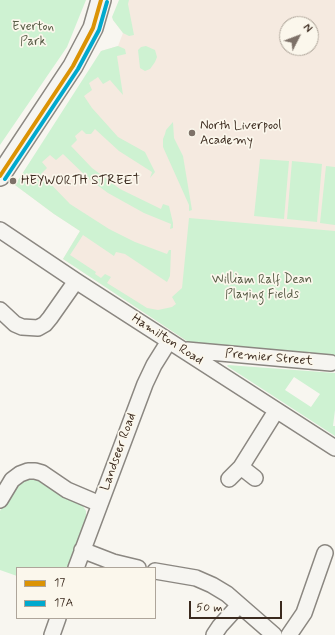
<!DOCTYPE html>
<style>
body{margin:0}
#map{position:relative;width:335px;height:635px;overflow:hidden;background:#f8f6f0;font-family:Mynerve,sans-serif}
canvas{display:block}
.legend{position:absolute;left:16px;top:567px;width:140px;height:52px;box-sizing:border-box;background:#fbf7ec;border:1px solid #aea59a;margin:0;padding:5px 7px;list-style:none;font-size:12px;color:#3b2a1e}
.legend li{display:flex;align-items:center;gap:8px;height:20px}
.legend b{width:20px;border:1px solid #aea59a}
.north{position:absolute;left:279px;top:16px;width:40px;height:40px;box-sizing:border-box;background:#fbf7ec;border:1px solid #aea59a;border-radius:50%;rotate:48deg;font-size:11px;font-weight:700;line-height:16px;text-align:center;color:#3b2a1e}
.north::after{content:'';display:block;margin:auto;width:14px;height:18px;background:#7d7168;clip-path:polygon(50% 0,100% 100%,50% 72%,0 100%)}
.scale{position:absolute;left:189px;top:601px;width:93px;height:18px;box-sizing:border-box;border:2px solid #3b2a1e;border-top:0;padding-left:5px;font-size:12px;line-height:14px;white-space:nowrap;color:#3b2a1e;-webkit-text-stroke:3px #fbf7ec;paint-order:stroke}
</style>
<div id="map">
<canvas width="335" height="635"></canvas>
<ul class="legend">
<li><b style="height:5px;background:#db9304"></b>17</li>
<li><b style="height:5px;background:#00a9ce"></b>17A</li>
</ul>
<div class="north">N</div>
<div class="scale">50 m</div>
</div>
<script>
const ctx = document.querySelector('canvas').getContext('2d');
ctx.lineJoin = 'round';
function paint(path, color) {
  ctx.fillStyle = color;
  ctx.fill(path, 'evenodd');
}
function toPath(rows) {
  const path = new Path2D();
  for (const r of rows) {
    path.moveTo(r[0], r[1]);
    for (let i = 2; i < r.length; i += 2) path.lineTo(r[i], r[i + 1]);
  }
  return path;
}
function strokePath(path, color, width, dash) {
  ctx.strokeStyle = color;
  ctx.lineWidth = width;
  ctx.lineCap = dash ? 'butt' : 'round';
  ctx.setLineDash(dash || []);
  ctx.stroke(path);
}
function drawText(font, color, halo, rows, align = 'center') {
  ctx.font = font + ' Mynerve,sans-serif';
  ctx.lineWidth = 3.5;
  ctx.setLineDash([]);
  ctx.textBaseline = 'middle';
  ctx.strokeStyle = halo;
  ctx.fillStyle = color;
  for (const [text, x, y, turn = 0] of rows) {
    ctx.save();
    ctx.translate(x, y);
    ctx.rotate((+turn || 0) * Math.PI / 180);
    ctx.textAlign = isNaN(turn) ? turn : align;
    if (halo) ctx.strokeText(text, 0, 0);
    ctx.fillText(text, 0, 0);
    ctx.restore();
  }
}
paint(toPath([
 [123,0,335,0,335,356,190,343,63,259,80,231,54,214,15,185,84,81,101,51,118,46,123,33,113,20],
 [287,24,311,24,311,48,287,48]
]), '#f5eae0');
paint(toPath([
 [0,0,86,0,67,47,0,145],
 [119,0,129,0,128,4,134,35,129,36,123,33,113,20,112,17],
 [118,46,125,49,126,54,117,56,123,95,110,80,103,84,98,77,89,83,92,90,84,96,92,108,118,137,145,152,155,172,150,178,152,172,119,151,95,129,91,134,86,134,82,130,75,136,77,140,71,146,92,168,120,189,161,209,163,204,169,206,173,223,173,228,170,229,171,224,144,213,108,193,89,179,63,154,56,160,50,155,42,162,47,168,41,174,70,204,109,229,135,242,167,254,169,250,171,250,170,276,167,282,125,254,116,252,114,256,83,235,70,255,96,272,95,274,101,278,105,274,111,277,107,283,136,301,147,308,158,310,172,307,176,304,172,297,182,288,189,218,335,231,335,356,190,343,63,259,80,231,54,214,15,185,101,51],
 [146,46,155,50,157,57,155,62,150,69,145,71,140,68,138,50,141,47],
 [173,122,174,138,183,156,192,210,189,211,189,205,163,147,163,139,165,134,166,130],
 [260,159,289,161,284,219,254,216],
 [292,161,322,164,317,222,287,219],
 [326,166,335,167,335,225,320,223],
 [228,365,335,373,335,410,333,426,335,426,335,436,227,366],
 [294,377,320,394,311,407,285,390],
 [36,476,62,494,65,497,83,506,86,511,86,517,67,568,17,568,17,576,0,570,0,511,14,485,18,481]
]), '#cef2d2');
const minor = toPath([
 [0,230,76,281,335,448],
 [0,310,15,324,22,327,38,328,45,324,50,318,76,281],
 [187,350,331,363],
 [241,467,255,478],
 [229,479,241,467,276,411],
 [0,500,12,480,20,474,28,471,35,471,42,473,67,490,100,504],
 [82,550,113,562,138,568],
 [76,568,145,384,154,365,169,341],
 [155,571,196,578,212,585,227,594,274,635],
 [52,635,58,618],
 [214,635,220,626,239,605],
 [289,635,304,613,325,553]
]);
const major = toPath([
 [0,176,73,66,93,28,101,0]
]);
strokePath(minor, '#8b8781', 18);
strokePath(major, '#8b8781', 22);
strokePath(minor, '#f6f5f1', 15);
strokePath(major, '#f6f5f1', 19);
strokePath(toPath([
 [0,176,73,66,93,28,101,0]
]), '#db9304', 4);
strokePath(toPath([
 [5,179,78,69,99,30,107,2]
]), '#00a9ce', 4);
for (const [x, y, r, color] of [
 [192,133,4,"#7d7168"],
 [13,181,4,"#7d7168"]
]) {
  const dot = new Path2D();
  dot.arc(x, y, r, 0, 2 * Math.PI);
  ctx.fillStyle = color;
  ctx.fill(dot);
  strokePath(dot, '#fbf7ec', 1.5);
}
drawText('13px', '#575b45', '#fbf7ec', [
 ["Everton",33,27],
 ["Park",33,42],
 ["William Ralf Dean",262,280],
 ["Playing Fields",262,295]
]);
drawText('13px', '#3b2a1e', '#fbf7ec', [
 ["North Liverpool",200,126],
 ["Academy",200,141],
 ["HEYWORTH STREET",21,181]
], 'left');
drawText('13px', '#3b2a1e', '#fbf7ec', [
 ["Hamilton Road",167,340,33],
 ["Premier Street",269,358,5],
 ["Landseer Road",119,452,-70]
]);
</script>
